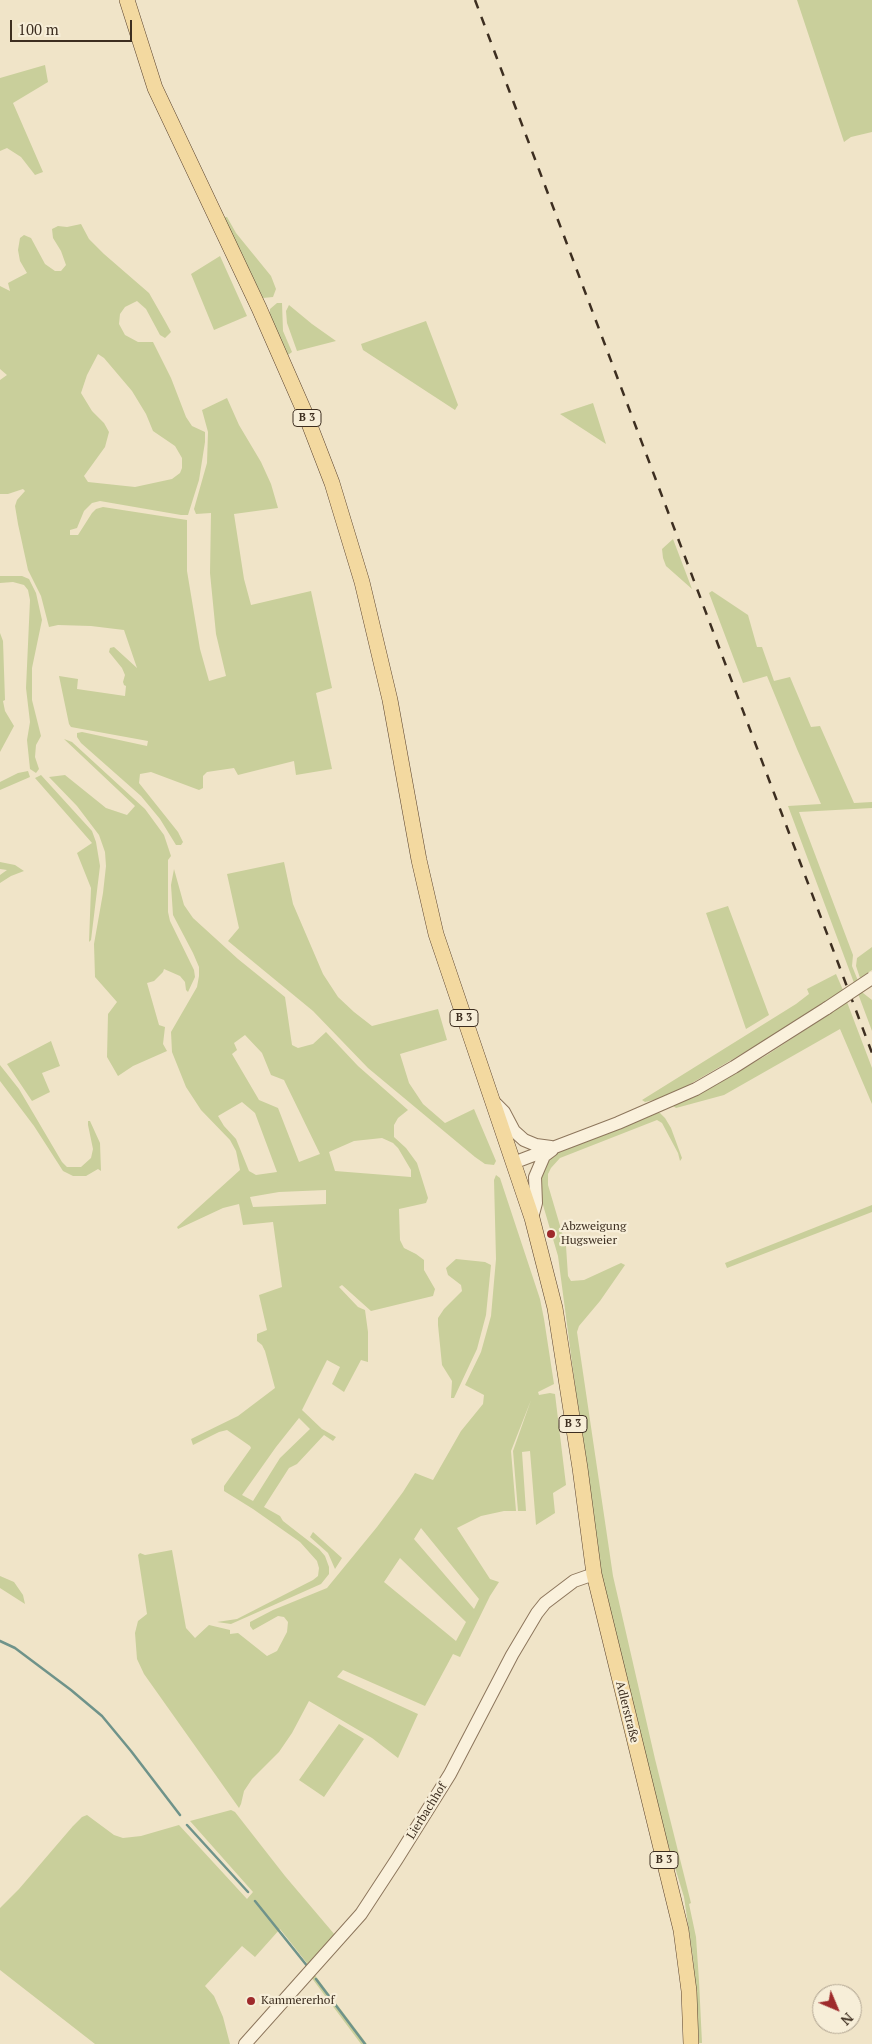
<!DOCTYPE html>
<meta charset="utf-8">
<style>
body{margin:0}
#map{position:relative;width:872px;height:2044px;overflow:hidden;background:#f0e4c8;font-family:"PT Serif",serif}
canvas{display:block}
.north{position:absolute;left:812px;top:1984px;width:50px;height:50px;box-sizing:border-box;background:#f7eed8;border:1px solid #ada18e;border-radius:50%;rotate:135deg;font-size:14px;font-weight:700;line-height:20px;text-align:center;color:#3d2e20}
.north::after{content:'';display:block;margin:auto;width:18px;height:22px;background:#9e2a2b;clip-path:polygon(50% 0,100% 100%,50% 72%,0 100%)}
.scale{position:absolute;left:10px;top:20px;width:122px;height:22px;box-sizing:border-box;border:2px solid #3d2e20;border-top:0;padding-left:6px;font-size:15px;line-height:18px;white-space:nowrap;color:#3d2e20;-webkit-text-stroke:4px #f7eed8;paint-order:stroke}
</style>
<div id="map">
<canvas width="872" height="2044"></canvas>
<div class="north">N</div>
<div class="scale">100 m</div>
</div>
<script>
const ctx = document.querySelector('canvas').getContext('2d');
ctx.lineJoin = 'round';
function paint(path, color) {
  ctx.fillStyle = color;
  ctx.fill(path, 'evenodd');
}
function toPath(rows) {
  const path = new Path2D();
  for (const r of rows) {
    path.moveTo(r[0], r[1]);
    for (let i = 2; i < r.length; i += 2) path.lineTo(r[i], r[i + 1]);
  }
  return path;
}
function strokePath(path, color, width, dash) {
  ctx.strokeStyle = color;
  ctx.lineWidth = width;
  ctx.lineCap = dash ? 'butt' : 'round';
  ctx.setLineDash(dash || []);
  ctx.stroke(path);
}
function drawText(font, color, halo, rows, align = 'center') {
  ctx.font = font + ' "PT Serif",serif';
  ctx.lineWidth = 4.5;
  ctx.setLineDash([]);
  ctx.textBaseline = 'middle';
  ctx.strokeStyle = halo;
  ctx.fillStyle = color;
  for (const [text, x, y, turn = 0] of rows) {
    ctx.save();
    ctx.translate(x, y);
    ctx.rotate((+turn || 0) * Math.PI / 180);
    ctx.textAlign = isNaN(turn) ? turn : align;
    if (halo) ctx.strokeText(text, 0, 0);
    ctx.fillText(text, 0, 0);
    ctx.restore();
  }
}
paint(toPath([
 [797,0,872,0,872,132,851,137,844,142],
 [45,65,48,82,13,103,43,172,35,175,21,157,7,148,0,151,0,78],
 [223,217,227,217,236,233,271,276,276,289,273,297,263,298],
 [81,224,89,239,104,254,149,293,165,321,171,332,165,338,160,335,146,309,137,301,125,307,120,314,119,324,125,335,138,342,153,342,171,378,186,417,192,426,205,432,205,442,199,480,188,515,181,515,100,501,92,503,84,511,77,528,70,530,70,535,78,535,92,513,96,509,103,507,187,520,187,571,200,649,209,681,226,676,216,634,210,573,211,513,196,514,194,509,207,463,208,432,202,410,227,398,239,425,261,462,271,484,278,508,234,514,244,579,251,605,311,591,332,688,316,693,332,769,296,775,294,761,238,775,234,768,207,772,203,776,203,788,199,790,151,772,140,774,139,783,178,832,183,842,181,845,176,845,160,819,141,796,81,743,77,737,77,733,82,732,147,746,148,741,71,727,69,724,59,676,78,679,77,689,125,696,126,686,124,685,123,682,125,675,122,668,109,652,110,648,114,647,137,668,124,630,91,626,58,625,49,627,41,596,28,570,18,524,15,506,17,500,25,491,23,489,8,494,0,494,0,380,7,375,0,369,0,286,10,291,8,283,27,273,20,261,18,250,20,238,24,235,31,238,45,264,55,271,61,271,66,265,61,251,53,238,52,229,58,226,67,227],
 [98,354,104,358,132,391,146,414,153,431,175,446,182,458,182,468,180,473,172,479,135,487,88,482,84,476,105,447,109,432,104,423,92,411,81,393,87,375],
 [220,256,247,316,214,330,191,274],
 [277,303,282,303,283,331,292,352,288,355,270,315,270,309],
 [289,305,312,324,336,341,297,351,287,323,286,311],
 [426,321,458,405,455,410,363,350,361,344],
 [593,403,606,444,560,414],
 [673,539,692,589,666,566,663,558,662,549],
 [0,576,22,576,29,579,36,593,42,620,32,668,32,700,41,736,36,745,35,757,39,769,36,773,30,769,27,740,30,722,26,688,30,600,28,590,24,585,13,582,0,583],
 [712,591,748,615,757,647,762,647,774,681,790,677,811,727,820,726,854,803,872,802,872,808,799,812,853,955,852,966,863,993,872,1000,872,1031,788,806,821,804,797,749,767,676,743,683,709,593],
 [0,633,3,641,5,700,3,701,5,711,14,726,0,752],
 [64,739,72,742,145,809,164,835,171,856,168,860,168,912,170,921,194,970,195,977,188,992,186,990,185,982,180,976,164,969,163,972,154,981,147,983,159,1025,165,1027,163,1044,167,1051,133,1066,118,1076,107,1057,108,1014,117,1002,95,977,94,944,103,893,106,866,105,852,99,835,77,806,49,777,65,775,106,808,127,815,135,806],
 [28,771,30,777,0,790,0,782,18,773],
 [41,775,92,831,96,842,100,866,91,940,89,942,91,888,77,853,92,843,35,778],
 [0,862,15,865,24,871,11,876,0,883,0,875,7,870,0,869],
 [284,862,293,904,323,974,338,997,354,1012,372,1026,438,1009,447,1040,400,1054,409,1083,423,1104,445,1123,474,1109,496,1161,494,1165,485,1164,475,1157,368,1068,313,1011,228,941,239,928,227,874],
 [174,869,184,905,193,918,238,959,285,997,292,1045,298,1048,313,1044,326,1032,358,1066,408,1110,398,1118,394,1125,394,1137,406,1148,417,1163,428,1198,426,1203,399,1209,400,1240,404,1248,416,1254,424,1260,424,1270,435,1289,433,1296,371,1311,342,1285,339,1287,358,1307,365,1310,368,1332,368,1362,361,1360,344,1392,332,1384,340,1367,327,1360,302,1410,322,1429,336,1437,333,1441,324,1435,297,1464,289,1468,264,1507,280,1516,283,1521,319,1549,325,1556,329,1567,329,1574,321,1584,231,1624,217,1622,237,1619,313,1580,318,1576,319,1568,317,1561,300,1542,253,1509,224,1491,224,1486,251,1448,250,1446,227,1430,219,1432,193,1445,191,1439,238,1416,275,1388,265,1351,262,1345,257,1341,257,1334,267,1330,259,1295,282,1287,273,1222,243,1225,239,1204,223,1208,178,1229,177,1227,240,1170,236,1151,230,1140,201,1110,186,1087,172,1052,171,1032,197,987,199,976,199,967,193,953,173,915,171,885],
 [245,1035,262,1053,271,1075,284,1080,320,1154,299,1162,278,1108,259,1100,232,1054,237,1050,234,1043],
 [242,1102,255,1113,277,1172,256,1175,249,1171,236,1139,224,1126,218,1116],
 [382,1138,393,1143,398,1148,411,1170,411,1177,335,1171,329,1152,354,1141],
 [326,1190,326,1204,253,1207,250,1197,279,1192],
 [299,1418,310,1429,280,1458,253,1501,242,1495,276,1447],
 [728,906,769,1015,746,1029,706,913],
 [872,947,872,970,860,978,856,966,857,958],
 [836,974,843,990,776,1034,685,1087,662,1098,645,1102,642,1100,796,1004,809,994,807,989],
 [847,1002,872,1068,872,1104,840,1029,724,1095,676,1108,673,1106,675,1104,723,1080,767,1055],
 [51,1041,60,1066,42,1073,50,1092,32,1101,7,1064],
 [0,1065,19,1089,62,1162,67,1167,81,1167,91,1158,93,1149,88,1125,88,1121,90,1121,100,1143,101,1171,98,1169,86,1176,73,1176,63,1171,34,1126,0,1081],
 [653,1112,660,1113,665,1118,671,1128,682,1158,680,1161,678,1153,662,1123,657,1120,560,1158,551,1168,548,1174,548,1185,566,1246,568,1276,571,1281,584,1280,621,1263,625,1265,600,1301,579,1326,577,1332,613,1576,655,1759,691,1903,689,1904,696,1937,699,1981,702,2043,699,2043,693,1958,684,1897,666,1838,608,1608,597,1553,558,1256,538,1188,542,1171,548,1159,557,1152],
 [496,1175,500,1178,540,1299,544,1319,554,1384,538,1392,539,1395,550,1393,555,1394,566,1485,553,1493,555,1513,536,1525,530,1451,522,1452,526,1511,518,1511,513,1451,531,1400,511,1451,516,1511,504,1511,481,1516,457,1528,490,1579,499,1582,490,1596,460,1657,453,1654,425,1706,343,1670,337,1677,418,1714,398,1758,372,1738,309,1701,292,1733,279,1752,252,1779,244,1791,241,1804,239,1808,144,1674,137,1659,135,1633,138,1621,147,1614,138,1555,140,1553,145,1555,172,1550,186,1628,195,1638,209,1625,230,1630,230,1634,238,1633,267,1656,277,1651,287,1632,288,1622,284,1617,278,1616,253,1630,250,1626,250,1622,273,1610,327,1588,377,1527,403,1492,415,1473,433,1480,461,1431,483,1404,484,1395,465,1385,481,1352,491,1316,496,1259,494,1180],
 [421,1528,479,1599,474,1609,414,1539],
 [400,1558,466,1622,456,1641,384,1582],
 [872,1205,872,1212,727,1268,725,1263],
 [456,1259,485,1262,491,1265,486,1315,477,1349,454,1398,451,1398,452,1381,442,1365,438,1325,438,1318,444,1309,462,1291,461,1285,448,1275,446,1268],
 [313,1532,342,1558,335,1569,328,1553,310,1537],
 [0,1576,14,1582,23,1595,25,1604,0,1588],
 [339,1724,364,1739,324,1797,299,1780],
 [231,1810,235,1812,285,1876,335,1935,310,1967,280,1929,255,1957,242,1946,205,1986,214,1996,223,2017,230,2044,95,2044,0,1970,0,1908,19,1889,73,1826,82,1817,87,1815,114,1835,123,1838,141,1836,179,1825,247,1899,253,1892,190,1821],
 [314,1974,367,2044,361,2044,311,1977]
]), '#c9cf9b');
strokePath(toPath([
 [0,1641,15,1648,71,1690,102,1716,131,1751,180,1815],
 [187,1825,248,1892],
 [255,1901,308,1967],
 [316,1979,365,2044]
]), '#6f938a', 2.5);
const minor = toPath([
 [493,1101,504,1112,514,1131,524,1140,536,1145,551,1147],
 [513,1163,618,1123,696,1089,734,1067,827,1008],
 [532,1218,536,1203,535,1177,544,1156,552,1150],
 [245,2044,361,1914,397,1859,450,1774,512,1655,537,1613,545,1603,574,1581,594,1574]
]);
const major = toPath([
 [127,0,155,88,259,308,305,413,332,483,362,582,390,700,419,860,436,934,532,1218,555,1308,580,1468,594,1574,681,1930,689,1991,691,2044]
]);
strokePath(minor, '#8d765c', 14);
strokePath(major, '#5b4430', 16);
strokePath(minor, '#faf1dc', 12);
strokePath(major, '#f3d9a0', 15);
strokePath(toPath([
 [475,0,872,1053]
]), '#3d2e20', 2.5, [9, 9]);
const minorBridge = toPath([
 [827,1008,872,978]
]);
strokePath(minorBridge, '#8d765c', 14, []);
strokePath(minorBridge, '#faf1dc', 12);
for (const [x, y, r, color] of [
 [551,1234,5,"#9e2a2b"],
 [251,2001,5,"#9e2a2b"]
]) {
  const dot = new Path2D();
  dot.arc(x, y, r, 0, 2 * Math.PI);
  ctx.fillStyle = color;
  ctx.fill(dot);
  strokePath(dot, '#f7eed8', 2);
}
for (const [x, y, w] of [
 [307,418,28],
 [464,1018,28],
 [573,1424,28],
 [664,1860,28]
]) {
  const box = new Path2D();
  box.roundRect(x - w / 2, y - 8.5, w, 17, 4);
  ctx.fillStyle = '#f7eed8';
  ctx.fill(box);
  strokePath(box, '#3d2e20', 1);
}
drawText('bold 11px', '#3d2e20', null, [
 ["B 3",307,418],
 ["B 3",464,1018],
 ["B 3",573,1424],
 ["B 3",664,1860]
]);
drawText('12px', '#3d2e20', '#f7eed8', [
 ["Abzweigung",561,1227],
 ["Hugsweier",561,1241],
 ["Kammererhof",261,2001]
], 'left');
drawText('12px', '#3d2e20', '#f7eed8', [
 ["Adlerstraße",627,1712,76],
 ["Lierbachhof",427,1811,-58]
]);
</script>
